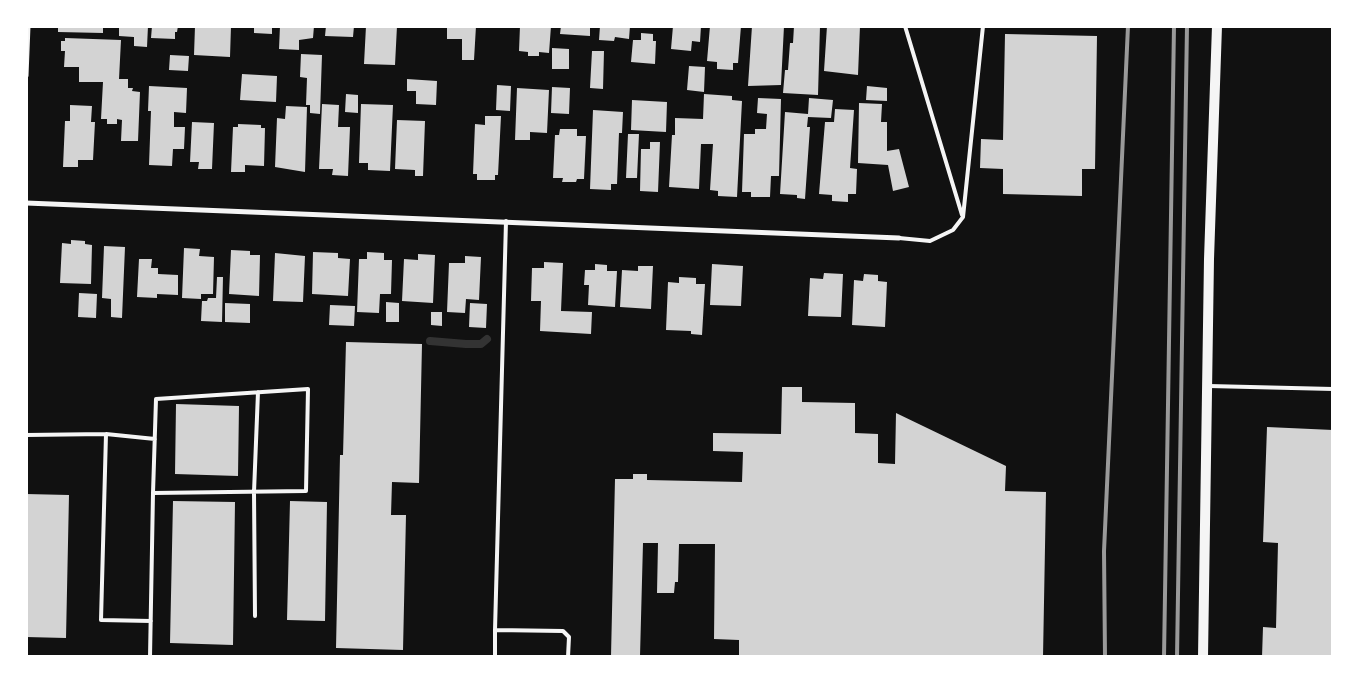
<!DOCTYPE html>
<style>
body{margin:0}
#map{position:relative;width:1359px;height:683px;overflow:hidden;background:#111;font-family:"Alegreya Sans",sans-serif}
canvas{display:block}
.frame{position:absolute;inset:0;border:28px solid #fff;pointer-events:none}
</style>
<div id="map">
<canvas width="1359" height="683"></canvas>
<div class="frame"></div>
</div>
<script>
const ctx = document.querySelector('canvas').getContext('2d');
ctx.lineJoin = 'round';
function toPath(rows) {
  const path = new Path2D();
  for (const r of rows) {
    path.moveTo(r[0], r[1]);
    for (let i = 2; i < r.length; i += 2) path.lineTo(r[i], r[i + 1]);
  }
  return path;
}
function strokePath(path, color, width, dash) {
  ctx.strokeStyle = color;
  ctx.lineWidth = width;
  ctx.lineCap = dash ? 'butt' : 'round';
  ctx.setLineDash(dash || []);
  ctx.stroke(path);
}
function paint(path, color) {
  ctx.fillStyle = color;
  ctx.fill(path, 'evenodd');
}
strokePath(toPath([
 [430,341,466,344,481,344,487,339]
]), '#333', 8);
paint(toPath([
 [58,26,103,26,103,33,58,32],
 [119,26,148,26,147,47,134,46,134,37,119,36],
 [152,26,178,26,177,32,175,32,175,39,151,38],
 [195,26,231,26,230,57,194,55],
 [254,26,272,26,272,34,254,33],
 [280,26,314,26,313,38,299,40,299,50,279,49],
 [326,26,354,26,353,37,325,36],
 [366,26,397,26,395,65,364,64],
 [447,26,476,26,474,60,462,60,462,39,447,39],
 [520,26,551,26,549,53,539,52,539,56,528,56,528,52,519,51],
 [561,26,590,26,590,36,560,34],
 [600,26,630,26,629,39,615,37,614,41,599,40],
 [673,26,701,26,700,42,692,41,691,51,671,49],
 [710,26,741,26,738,63,733,63,733,70,717,69,717,62,707,61],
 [752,26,784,26,781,85,748,86],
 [794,26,820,26,818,95,783,93,785,70,788,70,790,43,793,43],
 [827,26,860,26,858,75,824,71],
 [641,33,653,34,653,41,656,41,655,64,631,62,633,40,641,40],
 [1005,34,1097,36,1095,169,1082,169,1082,196,1003,194,1003,169,980,168,981,139,1003,140],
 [65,38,121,40,119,79,128,79,128,88,133,88,132,91,140,92,138,141,121,141,122,120,117,119,117,124,107,124,107,119,101,119,103,82,79,82,79,67,64,67,65,51,61,51,61,41,65,41],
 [552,48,569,49,569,69,552,69],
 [592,51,604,51,603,89,590,88],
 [301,54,322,55,320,114,310,113,310,105,306,105,307,78,300,77],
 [170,55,189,56,188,71,169,70],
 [689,66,705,67,704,92,687,90],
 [242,74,277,76,276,102,240,100],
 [407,79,437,81,436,105,416,104,416,91,407,91],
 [497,85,511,86,510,111,496,110],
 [149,86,187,88,186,113,174,112,174,127,185,127,184,149,173,149,172,166,149,165,151,111,148,111],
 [867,86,887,88,887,101,866,100],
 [552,87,570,88,569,114,551,113],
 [517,88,549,90,547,133,530,132,530,140,515,140],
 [346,94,358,95,358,113,345,112],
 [704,94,732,96,732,100,742,101,737,197,718,196,718,191,710,190,713,144,701,144,699,189,669,187,672,135,675,135,675,118,703,119],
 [758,98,781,99,779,176,771,176,770,197,751,197,751,192,742,192,744,134,755,134,755,129,766,129,767,114,757,113],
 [809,98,833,100,831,118,808,117,807,127,810,127,805,199,797,198,797,195,780,194,785,112,808,114],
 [632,100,667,102,666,132,631,130],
 [859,103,882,104,881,122,887,122,887,151,899,149,909,187,893,191,888,165,858,163],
 [322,104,339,105,338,127,350,127,348,176,332,175,333,169,319,169],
 [361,104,393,105,390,171,368,170,368,163,359,163],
 [70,105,92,106,91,122,95,122,93,160,78,160,78,167,63,167,65,121,70,121],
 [286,106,307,107,305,172,275,167,277,118,285,119],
 [835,109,854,110,850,168,857,169,856,194,848,194,848,202,832,201,832,195,819,194,825,122,834,122],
 [593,110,623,112,622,133,619,133,617,184,611,184,611,190,590,189],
 [485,116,501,116,498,175,495,175,495,180,477,180,477,174,473,174,475,124,485,125],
 [397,120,425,121,423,176,415,176,415,170,395,169],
 [192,122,214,123,212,169,198,169,199,162,190,162],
 [238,124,261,125,261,128,265,128,264,166,245,165,245,172,231,172,233,127,238,127],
 [560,129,577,129,577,136,586,136,584,179,577,179,576,182,562,182,563,178,553,178,555,135,559,135],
 [628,134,639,134,637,178,626,178],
 [650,142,660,142,658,192,640,191,641,149,650,149],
 [71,240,85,241,85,244,92,245,91,284,60,283,62,243,71,244],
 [104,246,125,247,122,318,111,317,111,299,102,298],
 [184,248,200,249,199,256,214,257,213,294,201,294,201,299,182,298],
 [231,250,250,251,250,255,260,255,259,296,229,294],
 [313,252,338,253,338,258,350,259,348,296,312,294],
 [367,252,384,253,384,260,392,260,391,294,380,294,379,313,357,312,359,259,367,259],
 [275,253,305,256,303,302,273,301],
 [418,254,435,255,433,303,402,301,404,259,418,260],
 [465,256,481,257,479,300,466,299,465,313,447,312,449,263,465,263],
 [139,259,152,259,151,268,158,268,158,274,178,275,178,295,157,294,157,298,137,297],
 [544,262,563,263,561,311,592,312,591,334,540,331,541,301,531,301,532,268,544,268],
 [595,264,607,265,607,271,617,271,615,307,588,305,589,285,584,285,585,270,595,270],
 [712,264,743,266,741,306,710,305],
 [638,266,653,266,651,309,620,307,622,270,638,271],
 [824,273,843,274,841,317,808,316,810,278,823,279],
 [864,274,878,275,878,281,887,282,885,327,852,325,854,280,863,281],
 [217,277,223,277,222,322,201,321,202,301,207,301,208,298,216,298],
 [679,277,696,278,696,284,705,284,702,335,691,334,691,331,666,330,668,282,679,283],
 [79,293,97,294,96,318,78,317],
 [386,302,399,303,399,322,386,322],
 [225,303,250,304,250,323,225,322],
 [470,303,487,304,486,328,469,327],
 [330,305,355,306,354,326,329,325],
 [431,312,442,312,442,326,431,325],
 [346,342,422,344,419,483,392,482,391,515,406,515,403,650,336,648,340,455,343,455],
 [782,387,802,387,802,402,855,403,855,433,878,434,878,463,895,464,896,413,1006,466,1005,491,1046,492,1043,657,739,657,739,640,714,639,715,544,679,544,678,582,675,582,674,593,657,593,658,543,643,543,640,656,611,656,615,479,633,479,633,474,647,474,647,480,742,482,743,452,713,451,713,433,781,434],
 [176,404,239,406,238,476,175,474],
 [1267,427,1333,430,1333,657,1262,657,1263,627,1276,628,1278,543,1263,542],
 [26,494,69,495,66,638,26,637],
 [173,501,235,502,233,645,170,643],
 [290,501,327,502,325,621,287,620]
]), '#d3d3d3');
strokePath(toPath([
 [905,26,962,215],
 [899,238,930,241,953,230,963,217,983,26],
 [1209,386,1333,389],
 [106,434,101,620,151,621],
 [26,435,106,434,155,439],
 [255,616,254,492,258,392],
 [495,630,506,221],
 [150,657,153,493,156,399,308,389,306,491,153,493],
 [495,657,495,630,563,631,569,637,568,657]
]), '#f5f5f5', 4);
strokePath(toPath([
 [26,76,28,26],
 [26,203,899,238]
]), '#f5f5f5', 5);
strokePath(toPath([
 [1203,657,1209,259,1217,26]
]), '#f5f5f5', 10);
strokePath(toPath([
 [1105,657,1104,551,1128,26],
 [1164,657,1174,26],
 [1177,657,1187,26]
]), '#9a9a9a', 4);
</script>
